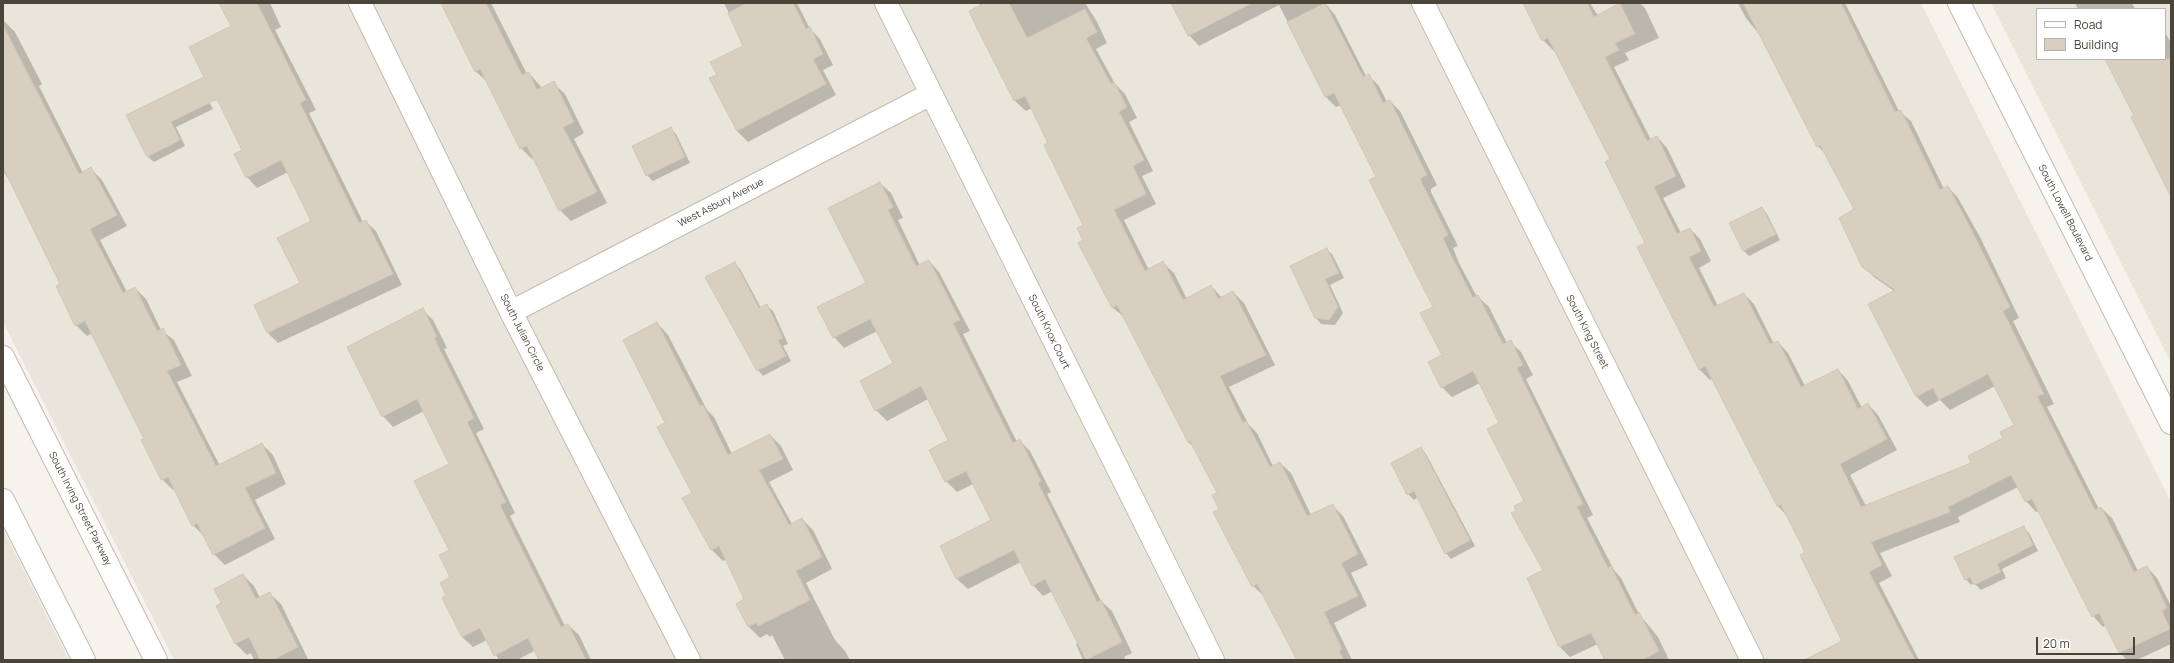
<!DOCTYPE html>
<style>
body{margin:0}
#map{position:relative;width:2174px;height:663px;overflow:hidden;background:#f6f3ec;font-family:Manrope,sans-serif}
canvas{display:block}
.frame{position:absolute;inset:0;border:4px solid #4b4439;pointer-events:none}
.legend{position:absolute;left:2036px;top:8px;width:130px;height:52px;box-sizing:border-box;background:#fff;border:1px solid #b7b4b0;margin:0;padding:5px 7px;list-style:none;font-size:12px;color:#4b4439}
.legend li{display:flex;align-items:center;gap:8px;height:20px}
.legend b{width:20px;border:1px solid #b7b4b0}
.scale{position:absolute;left:2036px;top:637px;width:99px;height:18px;box-sizing:border-box;border:2px solid #4b4439;border-top:0;padding-left:5px;font-size:12px;line-height:14px;white-space:nowrap;color:#4b4439;-webkit-text-stroke:3px #fff;paint-order:stroke}
</style>
<div id="map">
<canvas width="2174" height="663"></canvas>
<div class="frame"></div>
<ul class="legend">
<li><b style="height:5px;background:#fff"></b>Road</li>
<li><b style="height:11px;background:#d8cfc1"></b>Building</li>
</ul>
<div class="scale">20 m</div>
</div>
<script>
const ctx = document.querySelector('canvas').getContext('2d');
ctx.lineJoin = 'round';
function paint(path, color) {
  ctx.fillStyle = color;
  ctx.fill(path, 'evenodd');
}
function toPath(rows) {
  const path = new Path2D();
  for (const r of rows) {
    path.moveTo(r[0], r[1]);
    for (let i = 2; i < r.length; i += 2) path.lineTo(r[i], r[i + 1]);
  }
  return path;
}
function strokePath(path, color, width, dash) {
  ctx.strokeStyle = color;
  ctx.lineWidth = width;
  ctx.lineCap = dash ? 'butt' : 'round';
  ctx.setLineDash(dash || []);
  ctx.stroke(path);
}
function drawText(font, color, halo, rows, align = 'center') {
  ctx.font = font + ' Manrope,sans-serif';
  ctx.lineWidth = 3.5;
  ctx.setLineDash([]);
  ctx.textBaseline = 'middle';
  ctx.strokeStyle = halo;
  ctx.fillStyle = color;
  for (const [text, x, y, turn = 0] of rows) {
    ctx.save();
    ctx.translate(x, y);
    ctx.rotate((+turn || 0) * Math.PI / 180);
    ctx.textAlign = isNaN(turn) ? turn : align;
    if (halo) ctx.strokeText(text, 0, 0);
    ctx.fillText(text, 0, 0);
    ctx.restore();
  }
}
paint(toPath([
 [3,3,1921,3,2171,502,2171,660,174,660,3,322],
 [1991,3,2171,3,2171,363],
 [2037,9,2165,9,2165,59,2037,59],
 [3,529,69,660,3,660]
]), '#eae5da');
paint(toPath([
 [220,3,270,3,281,27,275,30,316,110,309,113,363,222,365,221,376,231,402,285,278,343,267,332,302,284,313,221,288,172,257,188,247,177,232,27],
 [441,3,491,3,527,74,529,73,542,88,553,83,565,94,584,133,574,139,607,203,571,221,560,210,534,158,532,159,521,148,488,82,475,71],
 [724,3,797,3,810,29,820,39,833,65,823,70,836,95,748,142,737,131,711,79,718,75,745,46],
 [979,3,1085,3,1096,20,1107,43,1096,49,1115,84,1125,94,1137,118,1129,122,1153,171,1142,176,1156,204,1124,220,1149,270,1163,263,1174,273,1187,299,1211,286,1222,298,1233,292,1244,303,1275,365,1229,387,1249,425,1257,433,1273,466,1280,463,1291,473,1311,515,1332,505,1343,516,1368,565,1351,573,1367,606,1334,623,1352,660,1301,660,1264,596,1253,586,1221,510,1218,493,1195,448,1188,442,1124,317,1112,307,1084,225,1032,108,1026,111,1015,101,971,12,981,6],
 [1172,3,1325,3,1335,15,1366,76,1368,75,1379,86,1387,102,1390,101,1400,111,1437,185,1431,189,1431,192,1458,246,1453,248,1459,263,1477,297,1478,297,1489,307,1507,343,1510,342,1521,352,1533,375,1526,379,1593,515,1587,518,1614,570,1621,578,1639,614,1658,637,1669,660,1606,660,1598,644,1570,657,1560,647,1545,571,1518,511,1526,501,1501,424,1480,383,1452,397,1442,387,1443,355,1434,307,1377,177,1341,105,1336,107,1326,97,1279,5,1199,46,1189,35],
 [1524,3,1590,3,1598,16,1623,3,1640,3,1645,8,1659,38,1625,53,1629,60,1614,67,1651,140,1657,137,1667,148,1686,187,1663,198,1681,233,1690,229,1700,239,1711,261,1699,268,1718,306,1744,294,1754,304,1774,344,1778,342,1788,353,1805,386,1838,370,1848,381,1862,408,1868,404,1878,415,1897,450,1850,475,1866,506,1973,463,2005,438,2015,426,1995,386,1950,410,1940,400,1927,407,1917,397,1870,305,1894,291,1874,277,1863,266,1856,210,1828,157,1818,146,1763,39,1746,18,1738,3,1845,3,1899,111,1911,121,1944,189,1948,187,1958,198,1981,239,2019,318,2013,321,2054,404,2047,407,2099,509,2101,508,2112,518,2138,571,2147,567,2157,578,2171,606,2171,644,2137,660,2127,660,2120,653,2106,625,2103,627,2093,616,2039,511,2036,512,2026,501,2018,487,1958,517,1960,522,1880,553,1892,576,1879,583,1919,660,1847,660,1843,641,1806,553,1787,516,1778,506,1713,378,1710,380,1699,369,1611,160,1555,50,1554,51,1543,40],
 [2075,3,2132,3,2135,9,2078,9],
 [4,21,15,32,42,84,39,86,83,173,91,169,102,180,127,226,100,240,127,292,135,288,146,299,161,330,174,340,192,376,177,382,220,466,262,444,273,455,286,484,255,500,275,539,225,565,214,554,204,536,193,525,175,489,173,490,162,479,145,440,92,333,87,336,76,325,61,285,12,184,3,171],
 [2165,32,2171,43,2171,195,2136,116,2106,59,2165,59],
 [201,87,213,109,176,127,185,146,154,162,148,157,127,115],
 [670,128,676,134,690,163,653,181,647,175],
 [880,183,891,193,903,218,898,220,920,266,929,261,939,272,970,331,963,334,1017,442,1019,440,1030,451,1051,492,1047,494,1101,601,1112,611,1132,653,1124,657,1126,660,1083,660,1076,644,1078,643,1053,591,1043,596,1033,585,1021,562,968,589,957,579,941,547,992,521,973,484,957,492,946,481,949,441,928,399,887,421,876,410,894,364,877,331,844,348,834,337,867,283],
 [1762,208,1767,214,1780,240,1749,256,1743,250],
 [1326,249,1332,254,1344,278,1330,285,1343,313,1335,325,1321,324,1316,318],
 [735,264,740,269,761,308,767,306,773,311,788,344,783,346,791,361,763,376,758,370],
 [422,309,433,320,447,348,444,349,484,429,476,433,515,513,510,516,565,626,568,625,579,635,591,660,540,660,536,650,517,660,499,660,487,640,473,647,462,637,452,578,450,551,450,464,424,411,393,427,383,416],
 [657,323,668,335,707,410,714,417,732,454,770,435,781,446,793,470,769,482,792,524,802,519,813,530,832,569,806,583,835,640,845,651,850,660,785,660,772,635,770,637,767,634,760,638,748,626,746,600,727,559,723,561,712,550,703,532,693,494,666,423],
 [1421,448,1426,454,1475,546,1451,559,1446,553,1418,497,1414,500,1408,494],
 [2023,527,2029,533,2038,551,2002,569,2006,578,1981,590,1974,583,1971,585,1966,579],
 [243,575,254,586,260,598,269,593,281,604,308,659,254,660,251,653,247,655,236,644,217,606,223,603]
]), '#0003');
const building = toPath([
 [219,3,257,3,306,100,300,103,359,223,366,220,393,274,267,333,254,305,300,283,277,238,311,221,281,160,246,178,234,154,242,150,217,99,171,122,180,140,147,157,126,115,204,77,189,47,231,26,219,3],
 [441,3,486,3,522,75,529,72,537,90,554,81,574,122,563,127,597,192,559,211,527,146,520,149,480,69,475,72,441,3],
 [747,3,793,3,806,29,810,27,823,54,813,59,826,84,737,131,709,78,717,75,710,62,743,46,728,13,747,3],
 [985,3,1009,3,1027,38,1085,9,1097,32,1086,38,1111,84,1114,82,1127,107,1119,112,1144,160,1133,166,1146,194,1114,210,1145,271,1163,261,1183,300,1211,285,1218,299,1233,291,1266,355,1220,376,1243,423,1246,421,1270,467,1280,462,1307,516,1333,504,1358,554,1341,563,1358,596,1324,612,1342,649,1339,651,1344,660,1297,660,1257,584,1252,587,1213,512,1219,509,1212,495,1217,493,1190,441,1188,442,1117,305,1112,308,1078,243,1083,240,1077,228,1083,225,1044,145,1048,143,1025,96,1014,101,976,26,969,11,985,3],
 [1171,3,1252,3,1188,36,1171,3],
 [1325,3,1363,77,1369,74,1383,103,1390,100,1427,175,1421,178,1421,181,1448,235,1443,238,1449,251,1473,298,1478,295,1503,344,1511,340,1523,365,1517,368,1583,504,1577,507,1608,568,1611,566,1635,615,1639,612,1659,651,1642,660,1605,660,1591,633,1559,647,1527,578,1543,570,1511,513,1516,511,1514,506,1524,501,1487,429,1499,423,1473,371,1441,388,1428,362,1442,355,1420,313,1433,307,1369,180,1376,177,1334,93,1325,97,1287,22,1325,3],
 [1523,3,1587,3,1594,17,1620,3,1635,34,1615,43,1619,50,1605,57,1647,141,1657,136,1676,176,1654,187,1677,234,1690,228,1701,251,1689,257,1714,307,1744,293,1770,344,1778,341,1801,387,1838,369,1858,409,1868,403,1887,439,1840,464,1861,507,1971,463,1968,456,2003,438,2000,432,2014,425,1988,374,1939,400,1933,388,1916,397,1868,304,1895,290,1862,267,1839,218,1854,209,1820,145,1817,147,1743,3,1841,3,1895,112,1901,110,1940,190,1948,186,1970,227,2010,307,2003,311,2044,394,2037,396,2095,510,2101,507,2134,572,2147,566,2167,608,2162,611,2170,629,2119,653,2099,613,2092,617,2032,499,2025,502,2011,475,1948,507,1950,512,1871,542,1882,565,1869,572,1915,660,1804,660,1842,641,1800,555,1805,552,1781,505,1777,506,1705,366,1699,370,1637,247,1645,243,1605,162,1610,159,1548,38,1542,41,1523,3],
 [3,25,79,174,91,167,117,215,90,229,123,293,135,287,157,331,163,328,181,365,167,371,216,466,262,443,276,473,245,488,265,528,213,555,197,523,192,526,168,477,161,480,141,440,144,439,85,321,75,326,56,286,60,284,3,167,3,25],
 [2105,59,2171,59,2171,197,2131,117,2134,116,2105,59],
 [671,127,685,157,646,176,632,146,671,127],
 [880,182,893,207,888,210,916,266,929,260,960,320,953,323,1013,443,1020,439,1041,481,1038,483,1097,602,1101,600,1122,642,1086,660,1045,579,1032,586,1014,550,956,579,940,546,991,520,966,471,945,482,929,450,948,440,921,386,875,411,860,381,893,363,870,319,833,338,817,307,866,283,828,208,880,182],
 [1762,207,1776,234,1743,251,1729,223,1762,207],
 [1327,248,1339,273,1325,279,1338,307,1329,320,1315,318,1290,266,1327,248],
 [735,262,759,308,767,304,783,338,778,340,786,356,757,371,705,277,735,262],
 [423,308,437,337,434,338,474,418,467,422,506,502,500,505,561,627,568,624,586,660,539,660,528,638,494,656,480,628,462,637,442,598,446,595,440,583,450,577,439,555,449,550,414,481,449,464,417,399,382,417,347,347,423,308],
 [657,322,700,406,703,405,728,455,770,434,783,459,759,470,789,525,802,518,822,557,796,571,810,600,758,626,756,623,748,627,736,604,744,599,719,546,711,550,682,498,692,493,657,427,665,423,623,340,657,322],
 [1421,447,1470,540,1445,554,1414,491,1407,495,1391,463,1421,447],
 [2024,526,2033,545,1997,564,2001,572,1974,585,1970,577,1965,580,1954,557,2024,526],
 [243,574,256,599,270,592,298,647,273,660,260,660,249,637,235,644,216,606,221,603,214,589,243,574]
]);
paint(building, '#d8cfc1');
strokePath(building, '#d3c7b4', 1);
const minor = toPath([
 [360,3,511,312,689,660],
 [886,3,1213,660],
 [1423,3,1752,660],
 [511,312,931,94]
]);
const tertiary = toPath([
 [1959,3,2171,423],
 [3,357,156,660],
 [3,500,84,660]
]);
strokePath(minor, '#c2bbae', 24);
strokePath(tertiary, '#c2bbae', 24);
strokePath(minor, '#fff', 22);
strokePath(tertiary, '#fff', 22);
drawText('10px', '#4b4439', '#fff', [
 ["West Asbury Avenue",721,203,-27],
 ["South Lowell Boulevard",2065,213,63],
 ["South Knox Court",1049,332,64],
 ["South King Street",1587,332,63],
 ["South Julian Circle",522,333,63],
 ["South Irving Street Parkway",80,509,63]
]);
</script>
